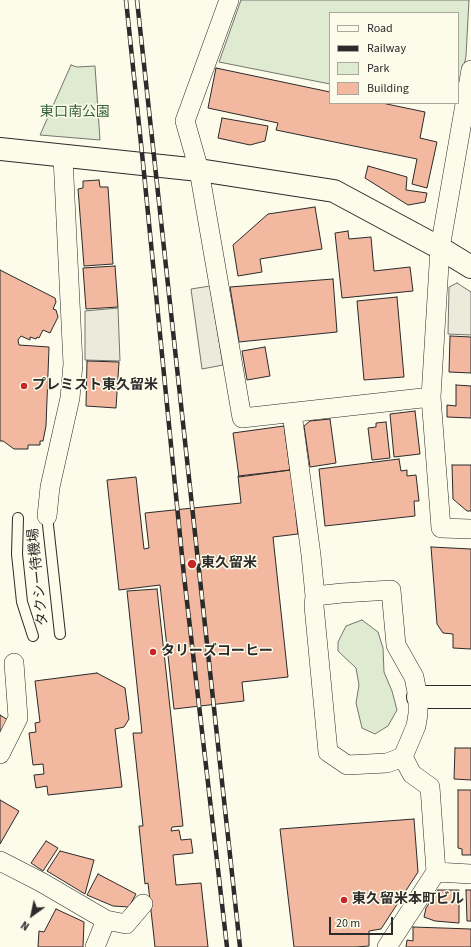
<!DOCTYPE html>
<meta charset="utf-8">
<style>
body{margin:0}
#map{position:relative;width:471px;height:947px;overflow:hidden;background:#fdfbea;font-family:"Source Sans 3",sans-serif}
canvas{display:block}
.legend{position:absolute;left:329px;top:12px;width:130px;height:92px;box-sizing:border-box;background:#fdfbea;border:1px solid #a9a89e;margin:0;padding:5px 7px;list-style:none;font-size:12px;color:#2b2b2b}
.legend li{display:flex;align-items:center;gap:8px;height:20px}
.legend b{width:20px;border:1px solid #a9a89e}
.north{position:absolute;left:12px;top:895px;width:40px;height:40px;-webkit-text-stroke:3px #fdfbea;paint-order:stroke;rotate:213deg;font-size:11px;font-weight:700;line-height:16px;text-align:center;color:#2b2b2b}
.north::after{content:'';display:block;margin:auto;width:14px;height:18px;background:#2b2b2b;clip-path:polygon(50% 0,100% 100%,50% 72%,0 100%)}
.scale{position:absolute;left:329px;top:917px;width:64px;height:18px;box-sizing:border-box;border:2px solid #2b2b2b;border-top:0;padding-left:5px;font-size:12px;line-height:14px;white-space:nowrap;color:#2b2b2b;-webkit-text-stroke:3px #fdfbea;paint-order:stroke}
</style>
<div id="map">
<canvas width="471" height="947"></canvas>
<ul class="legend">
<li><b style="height:5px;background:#fdfbea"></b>Road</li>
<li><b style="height:5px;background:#2b2b2b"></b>Railway</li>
<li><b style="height:11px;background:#deebd1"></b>Park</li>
<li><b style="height:11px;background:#f2b8a0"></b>Building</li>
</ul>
<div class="north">N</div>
<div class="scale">20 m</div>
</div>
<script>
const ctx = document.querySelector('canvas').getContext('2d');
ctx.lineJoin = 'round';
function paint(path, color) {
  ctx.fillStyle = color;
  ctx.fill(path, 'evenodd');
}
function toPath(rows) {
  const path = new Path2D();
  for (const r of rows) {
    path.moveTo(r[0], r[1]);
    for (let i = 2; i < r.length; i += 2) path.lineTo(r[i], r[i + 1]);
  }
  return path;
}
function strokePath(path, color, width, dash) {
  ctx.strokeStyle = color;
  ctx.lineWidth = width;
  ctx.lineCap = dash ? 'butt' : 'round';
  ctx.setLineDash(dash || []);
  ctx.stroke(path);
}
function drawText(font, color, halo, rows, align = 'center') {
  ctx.font = font + ' "Source Sans 3","Noto Sans JP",sans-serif';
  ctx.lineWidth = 3;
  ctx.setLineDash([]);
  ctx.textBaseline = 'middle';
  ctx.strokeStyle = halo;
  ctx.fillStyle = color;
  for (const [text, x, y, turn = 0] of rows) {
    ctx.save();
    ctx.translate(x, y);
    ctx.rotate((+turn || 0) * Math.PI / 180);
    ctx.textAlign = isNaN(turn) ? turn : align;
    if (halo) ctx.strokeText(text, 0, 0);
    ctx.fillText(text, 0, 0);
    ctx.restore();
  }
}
const green = toPath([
 [241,0,469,0,466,56,458,98,458,13,330,13,330,84,219,62,241,0],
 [71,65,77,67,95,66,100,140,40,135,71,65],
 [362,620,378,632,383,648,384,672,392,691,397,710,388,726,375,734,362,728,356,703,359,685,356,668,338,651,338,642,346,626,362,620]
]);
paint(green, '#deebd1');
strokePath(green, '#74746e', 1);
const parking = toPath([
 [457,283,471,292,471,335,448,334,449,287,457,283],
 [210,286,223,365,202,369,191,289,210,286],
 [118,308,120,361,85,360,85,311,118,308]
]);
paint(parking, '#eceadb');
strokePath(parking, '#74746e', 1);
const building = toPath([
 [216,68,330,92,330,103,382,103,425,112,420,138,437,142,427,188,412,184,417,159,276,130,278,123,208,108,216,68],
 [222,118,268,126,265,141,250,145,218,138,222,118],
 [368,166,407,177,406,190,427,193,425,202,408,205,365,178,368,166],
 [99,180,100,187,108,187,113,264,84,266,78,189,83,188,83,181,99,180],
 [315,207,322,249,260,259,262,272,238,276,233,245,268,214,315,207],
 [348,231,349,239,371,237,374,271,410,267,413,291,342,298,335,233,348,231],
 [115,266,118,307,86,309,83,268,115,266],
 [0,270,55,298,56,302,53,309,56,310,58,317,50,333,43,330,39,338,37,337,36,339,30,337,30,340,21,336,18,340,19,345,49,347,46,426,43,441,40,441,40,445,28,445,28,449,14,449,3,441,0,441,0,270],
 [333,279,337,332,239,342,230,287,333,279],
 [397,297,404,377,364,380,357,301,397,297],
 [450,336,471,337,471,373,449,372,450,336],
 [265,347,270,376,247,380,242,351,265,347],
 [87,361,119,362,116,408,86,406,87,361],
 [456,385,471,386,471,418,447,417,447,405,456,406,456,385],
 [415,411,420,454,394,457,390,414,415,411],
 [330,419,336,463,310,467,304,426,310,421,330,419],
 [386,422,390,458,372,460,368,428,376,427,376,423,386,422],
 [284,426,290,470,239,477,233,433,284,426],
 [399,459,401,471,407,470,407,476,416,475,419,501,414,501,415,516,325,526,319,469,399,459],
 [452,465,471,465,471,511,467,511,453,499,452,465],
 [291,470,298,534,273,537,288,677,242,682,244,701,174,709,160,585,119,590,107,480,136,477,144,549,149,548,145,513,241,503,238,476,291,470],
 [431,547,471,549,471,649,453,648,453,634,443,633,437,624,431,547],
 [157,589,183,826,172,827,171,831,179,830,181,840,191,839,193,853,173,855,176,885,201,883,208,947,155,947,148,883,145,884,139,826,143,826,133,733,142,733,127,591,157,589],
 [97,673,125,688,129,719,124,727,115,729,122,787,48,795,47,786,36,788,34,775,44,774,43,764,33,765,29,733,36,732,35,723,40,722,35,681,97,673],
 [0,715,8,720,0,732,0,715],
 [455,748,471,748,471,780,454,779,455,748],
 [458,790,471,790,471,855,462,855,462,849,458,848,458,790],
 [0,800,19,811,0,844,0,800],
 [414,819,418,872,381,929,369,931,369,946,356,947,294,947,280,829,414,819],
 [46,841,58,848,43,871,31,863,46,841],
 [60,851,94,860,85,894,47,871,60,851],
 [98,874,136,894,129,907,113,906,87,895,98,874],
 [438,890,459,890,459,923,435,921,424,917,426,908,438,890],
 [466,890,471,890,471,921,467,921,466,890],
 [56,909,84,922,83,947,38,947,39,931,44,932,56,909],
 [413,927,471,929,471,947,406,947,407,940,413,941,413,927]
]);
paint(building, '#f2b8a0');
strokePath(building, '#2b2b2b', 1);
const service = toPath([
 [47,516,60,634],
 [18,518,17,554,22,602,33,636]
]);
const minor = toPath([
 [229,0,185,121,199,170,242,418,431,397],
 [471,70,440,248,431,397,441,528,471,529],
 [292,413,311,555,315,596],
 [47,516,50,487,70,398,73,364,63,157],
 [391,590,396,645,414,677,418,697,418,714,416,726,403,757,387,763,347,765,328,752,314,606,315,596,342,593,391,590],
 [0,754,18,718,14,663],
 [0,861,41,882,106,920,126,924,143,904],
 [436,872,471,874],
 [95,947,106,920],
 [387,947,436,872,430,787,412,774,403,757]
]);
const tertiary = toPath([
 [0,149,199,170,334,191,440,248,471,267],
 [418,697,471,697]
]);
strokePath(service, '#2b2b2b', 12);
strokePath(minor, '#2b2b2b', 20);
strokePath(tertiary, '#2b2b2b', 24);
strokePath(service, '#fdfbea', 10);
strokePath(minor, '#fdfbea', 19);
strokePath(tertiary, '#fdfbea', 22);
const rail = toPath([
 [126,0,143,163,184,576,227,947],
 [137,0,240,947]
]);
strokePath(rail, '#2b2b2b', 4.5);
strokePath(rail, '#fdfbea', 3, [9]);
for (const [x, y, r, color] of [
 [24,386,4,"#c62828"],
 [192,564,5,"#c62828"],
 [153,652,4,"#c62828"],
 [344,900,4,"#c62828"]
]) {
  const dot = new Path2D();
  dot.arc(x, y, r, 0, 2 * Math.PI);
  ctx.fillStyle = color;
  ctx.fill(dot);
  strokePath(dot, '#fdfbea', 1.5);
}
drawText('14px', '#34623c', '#fdfbea', [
 ["東口南公園",75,113]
]);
drawText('bold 14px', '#2b2b2b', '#fdfbea', [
 ["プレミスト東久留米",32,386],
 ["東久留米",201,564],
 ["タリーズコーヒー",161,652],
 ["東久留米本町ビル",352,900]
], 'left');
drawText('14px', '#2b2b2b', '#fdfbea', [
 ["タクシー待機場",39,577,-96]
]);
</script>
